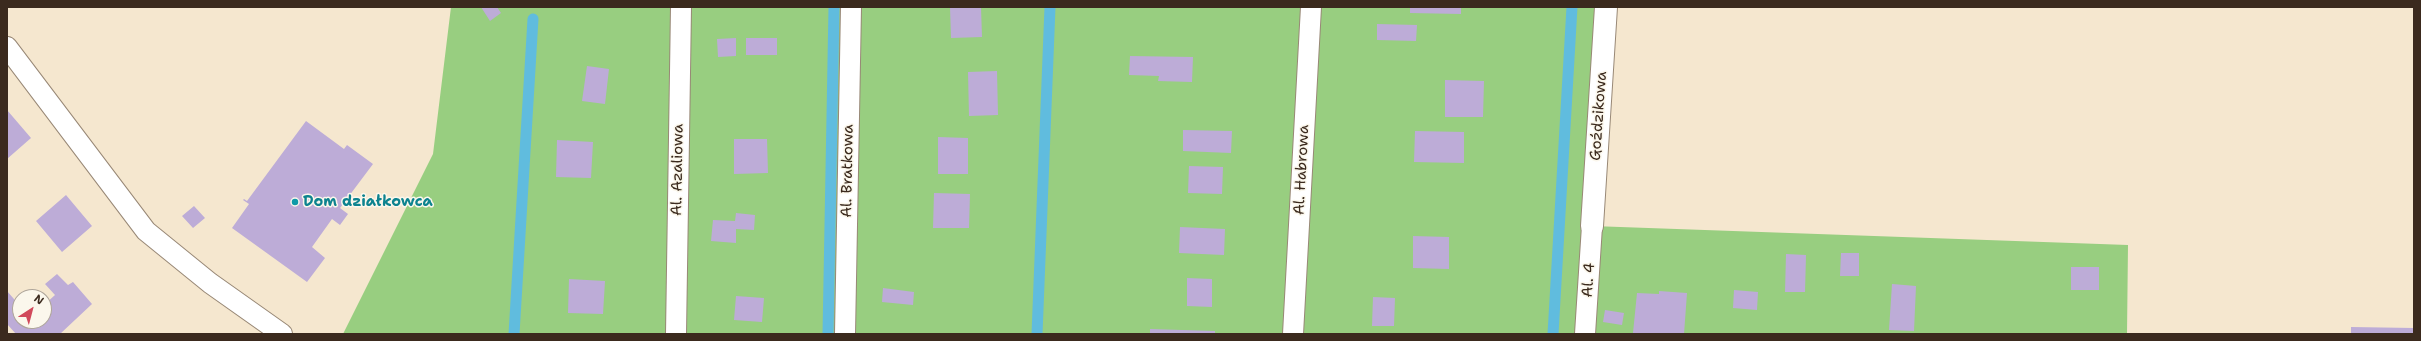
<!DOCTYPE html>
<meta charset="utf-8">
<style>
body{margin:0}
#map{position:relative;width:2421px;height:341px;overflow:hidden;background:#f5e7cf;font-family:"Shantell Sans",sans-serif}
canvas{display:block}
.frame{position:absolute;inset:0;border:8px solid #3b2a1e;pointer-events:none}
.north{position:absolute;left:12px;top:289px;width:40px;height:40px;box-sizing:border-box;background:#fbf7ec;border:1px solid #aea59a;border-radius:50%;rotate:36deg;font-size:11px;font-weight:700;line-height:16px;text-align:center;color:#3b2a1e}
.north::after{content:'';display:block;margin:auto;width:14px;height:18px;background:#d1495b;clip-path:polygon(50% 0,100% 100%,50% 72%,0 100%)}
</style>
<div id="map">
<canvas width="2421" height="341"></canvas>
<div class="frame"></div>
<div class="north">N</div>
</div>
<script>
const ctx = document.querySelector('canvas').getContext('2d');
ctx.lineJoin = 'round';
function paint(path, color) {
  ctx.fillStyle = color;
  ctx.fill(path, 'evenodd');
}
function toPath(rows) {
  const path = new Path2D();
  for (const r of rows) {
    path.moveTo(r[0], r[1]);
    for (let i = 2; i < r.length; i += 2) path.lineTo(r[i], r[i + 1]);
  }
  return path;
}
function strokePath(path, color, width, dash) {
  ctx.strokeStyle = color;
  ctx.lineWidth = width;
  ctx.lineCap = dash ? 'butt' : 'round';
  ctx.setLineDash(dash || []);
  ctx.stroke(path);
}
function drawText(font, color, halo, rows, align = 'center') {
  ctx.font = font + ' "Shantell Sans",sans-serif';
  ctx.lineWidth = 3;
  ctx.setLineDash([]);
  ctx.textBaseline = 'middle';
  ctx.strokeStyle = halo;
  ctx.fillStyle = color;
  for (const [text, x, y, turn = 0] of rows) {
    ctx.save();
    ctx.translate(x, y);
    ctx.rotate((+turn || 0) * Math.PI / 180);
    ctx.textAlign = isNaN(turn) ? turn : align;
    if (halo) ctx.strokeText(text, 0, 0);
    ctx.fillText(text, 0, 0);
    ctx.restore();
  }
}
paint(toPath([
 [451,7,1607,7,1592,226,2128,245,2127,334,343,334,433,154]
]), '#98ce80');
strokePath(toPath([
 [514,334,533,19],
 [828,334,834,7],
 [1037,334,1050,7],
 [1553,334,1572,7]
]), '#60bcde', 11);
paint(toPath([
 [481,7,497,7,501,13,490,21],
 [950,7,981,7,982,37,951,38],
 [1410,7,1461,7,1461,14,1410,13],
 [1377,24,1417,25,1416,41,1377,40],
 [736,38,736,56,718,57,717,39],
 [746,38,777,38,777,55,746,55],
 [1130,56,1193,57,1192,82,1158,81,1159,76,1129,75],
 [587,66,609,69,605,104,582,101],
 [997,71,998,115,969,116,968,72],
 [1445,80,1484,81,1483,117,1445,117],
 [7,110,31,138,7,159],
 [306,121,344,149,347,145,373,164,340,208,348,214,340,225,332,219,312,247,325,258,307,282,232,228,249,204,243,200,244,199,247,201],
 [1183,130,1232,131,1231,153,1183,151],
 [1415,131,1464,132,1464,163,1414,162],
 [938,137,968,138,968,174,938,174],
 [734,139,767,139,768,173,734,174],
 [557,140,593,142,591,178,556,177],
 [1189,166,1223,167,1222,194,1188,193],
 [934,193,970,194,969,228,933,228],
 [66,195,92,226,62,252,36,221],
 [194,206,205,218,193,228,182,216],
 [736,213,755,215,754,230,736,229,736,243,711,241,713,220,735,221],
 [1180,227,1225,229,1224,255,1179,253],
 [1413,236,1449,237,1449,269,1413,268],
 [1841,253,1859,253,1859,276,1840,276],
 [1786,254,1806,255,1805,292,1785,292],
 [2071,267,2099,267,2099,290,2071,290],
 [57,274,68,285,73,282,92,304,60,334,16,334,7,324,7,291,20,306,20,321,44,321,44,305,55,295,45,284],
 [1187,278,1212,279,1212,307,1187,306],
 [569,279,605,281,603,314,568,313],
 [1892,284,1916,286,1914,331,1889,330],
 [883,288,914,292,913,305,882,302],
 [1734,290,1758,292,1757,310,1733,308],
 [1659,291,1687,293,1684,334,1633,333,1637,293,1659,294],
 [736,296,764,298,762,322,734,320],
 [1373,297,1395,298,1394,326,1372,326],
 [1605,310,1624,313,1622,325,1603,322],
 [2351,327,2414,328,2414,334,2351,334],
 [1150,329,1215,331,1215,334,1150,334]
]), '#bdacd7');
const lane = toPath([
 [7,47,146,231,210,283,282,334],
 [676,334,681,7],
 [845,334,851,7],
 [1293,334,1311,7],
 [1585,334,1592,226]
]);
const street = toPath([
 [1592,226,1606,7]
]);
strokePath(lane, '#988876', 22);
strokePath(street, '#988876', 24);
strokePath(lane, '#fff', 20);
strokePath(street, '#fff', 22);
for (const [x, y, r, color] of [
 [295,202,4,"#0f9aa8"]
]) {
  const dot = new Path2D();
  dot.arc(x, y, r, 0, 2 * Math.PI);
  ctx.fillStyle = color;
  ctx.fill(dot);
  strokePath(dot, '#fbf7ec', 1.5);
}
drawText('15px', '#3b2a1e', '#fbf7ec', [
 ["Goździkowa",1599,116,-86],
 ["Al. Azaliowa",678,170,-89],
 ["Al. Habrowa",1302,170,-87],
 ["Al. Bratkowa",848,171,-89],
 ["Al. 4",1589,280,-86]
]);
drawText('bold 15px', '#0d838f', '#fbf7ec', [
 ["Dom działkowca",303,202]
], 'left');
</script>
